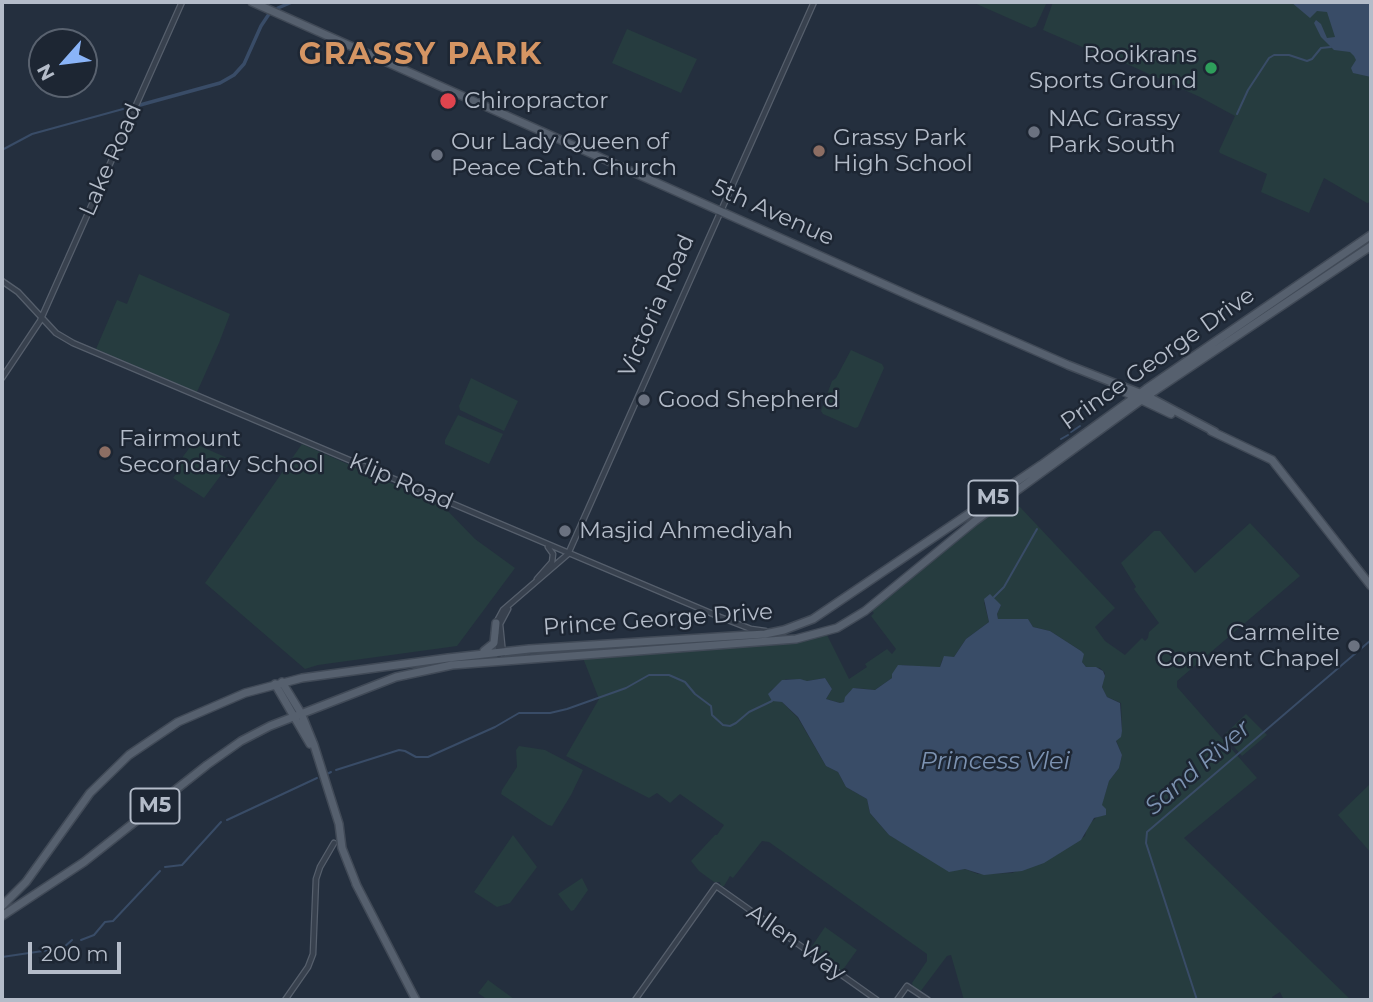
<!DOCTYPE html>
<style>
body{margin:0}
#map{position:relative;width:1373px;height:1002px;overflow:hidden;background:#242f3e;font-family:Montserrat,sans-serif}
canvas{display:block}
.frame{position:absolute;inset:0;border:4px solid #b4bcc9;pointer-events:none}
.north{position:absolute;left:28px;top:28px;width:70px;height:70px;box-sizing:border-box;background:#1d2633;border:2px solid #59626f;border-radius:50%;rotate:242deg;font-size:19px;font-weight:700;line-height:28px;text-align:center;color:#b4bcc9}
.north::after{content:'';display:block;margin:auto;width:24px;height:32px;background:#8ab4f8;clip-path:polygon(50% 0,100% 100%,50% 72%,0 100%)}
.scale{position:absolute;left:28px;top:942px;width:93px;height:32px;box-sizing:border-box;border:4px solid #b4bcc9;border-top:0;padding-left:9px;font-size:21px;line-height:24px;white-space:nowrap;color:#b4bcc9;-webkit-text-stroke:5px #1d2633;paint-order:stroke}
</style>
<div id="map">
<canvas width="1373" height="1002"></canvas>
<div class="frame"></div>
<div class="north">N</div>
<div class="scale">200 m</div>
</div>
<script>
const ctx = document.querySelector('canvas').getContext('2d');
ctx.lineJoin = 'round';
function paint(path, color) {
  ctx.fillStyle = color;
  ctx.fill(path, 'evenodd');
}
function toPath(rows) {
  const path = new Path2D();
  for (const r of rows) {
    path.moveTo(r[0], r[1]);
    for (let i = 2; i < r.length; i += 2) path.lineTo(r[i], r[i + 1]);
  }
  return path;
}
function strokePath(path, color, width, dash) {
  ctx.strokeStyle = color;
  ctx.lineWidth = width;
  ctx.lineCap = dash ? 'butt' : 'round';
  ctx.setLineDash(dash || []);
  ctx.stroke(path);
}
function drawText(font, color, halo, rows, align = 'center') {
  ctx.font = font + ' Montserrat,sans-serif';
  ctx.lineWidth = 5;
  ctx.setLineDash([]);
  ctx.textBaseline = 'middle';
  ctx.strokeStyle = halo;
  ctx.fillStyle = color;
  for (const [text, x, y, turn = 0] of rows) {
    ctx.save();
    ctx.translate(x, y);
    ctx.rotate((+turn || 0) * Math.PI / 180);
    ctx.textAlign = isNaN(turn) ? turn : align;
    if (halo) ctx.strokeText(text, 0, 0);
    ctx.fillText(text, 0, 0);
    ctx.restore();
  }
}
paint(toPath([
 [972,2,1047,2,1036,26,1031,28],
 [1053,2,1371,2,1371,202,1367,203,1324,178,1309,213,1261,192,1267,174,1220,153,1219,151,1235,116,1200,97,1096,50,1094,52,1043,30],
 [627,29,697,59,681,93,612,63],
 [139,274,230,314,219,343,197,392,96,349,117,300,127,304],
 [851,350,882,364,884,368,858,427,855,428,823,414,821,411,832,381,836,378],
 [471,378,518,401,504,431,460,410,459,406],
 [458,415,503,434,489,464,445,444,445,440],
 [193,443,232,460,204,498,173,478,180,469,176,466],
 [302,444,443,506,475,539,515,568,457,646,318,665,305,669,205,583],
 [1014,496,1017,499,1013,503,1017,507,1020,507,1115,608,1095,627,1105,641,1125,655,1142,638,1145,641,1148,638,1149,632,1159,623,1134,589,1136,587,1121,563,1154,531,1160,531,1195,573,1250,523,1300,576,1177,681,1177,687,1257,778,1184,838,1351,1000,1284,1000,1280,992,1272,997,1273,1000,964,1000,951,955,947,956,920,992,913,987,912,983,927,961,927,954,769,842,762,841,733,878,730,876,724,886,721,887,720,882,714,882,699,871,691,861,715,835,717,835,724,825,680,794,670,803,657,793,649,798,566,756,599,699,583,658,795,643,827,635,849,679,867,667,865,664,887,649,892,654,896,649,871,616,874,613,871,610,964,533],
 [984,602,1001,605,997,614,998,619,1028,619,1033,627,1050,631,1081,651,1082,662,1086,667,1100,668,1105,673,1102,687,1107,697,1121,703,1122,731,1116,740,1122,755,1119,768,1109,781,1098,816,1087,826,1085,836,1052,857,1012,873,978,874,965,869,956,870,889,835,870,813,867,799,846,787,838,772,826,766,798,718,782,702,778,701,770,691,786,679,807,681,825,678,832,689,826,699,840,703,844,702,850,691,856,688,875,690,892,678,902,665,932,668,940,667,942,660,954,657,966,639,989,622],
 [1246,714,1267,735,1242,756,1224,735],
 [519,746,545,750,583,770,571,795,552,826,548,825,501,794,502,790,517,767,516,750],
 [1371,783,1371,853,1338,815],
 [513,835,537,867,510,903,497,907,474,892],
 [582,878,588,890,574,910,571,911,558,894],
 [825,927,857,950,842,971,810,949],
 [488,980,514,999,513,1000,488,1000,478,993]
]), '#263c3f');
paint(toPath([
 [1291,2,1371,2,1371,77,1353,73,1351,68,1356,60,1354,56,1350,52,1334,50,1321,37,1314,23,1316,20,1321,24,1327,38,1335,37,1327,12,1317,11,1310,18],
 [990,594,1001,605,997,614,998,619,1028,619,1033,627,1050,631,1081,651,1084,654,1082,662,1086,667,1096,667,1103,671,1105,676,1102,687,1107,697,1120,703,1122,731,1121,737,1116,741,1122,755,1119,768,1109,781,1102,805,1106,809,1106,815,1094,818,1081,840,1044,863,1022,871,984,875,965,869,949,872,889,835,870,813,867,799,846,787,838,772,826,766,798,717,782,702,772,701,768,694,782,680,800,679,807,681,825,678,832,689,826,699,840,703,844,702,845,697,853,688,875,690,892,678,892,674,898,665,940,667,944,656,954,657,966,639,989,622,984,599]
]), '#394c67');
strokePath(toPath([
 [1237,114,1248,90,1269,58,1274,55,1289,55,1307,61,1312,59,1321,48,1331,47],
 [2,150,32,134,123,109],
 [1071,432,1080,426],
 [1061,439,1068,435],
 [994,597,1004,587,1037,529],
 [336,770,399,750,405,751,416,757,428,757,495,727,519,713,550,713,567,709,626,688,649,675,669,675,685,682,695,694,711,706,712,715,723,725,730,726,736,723,749,712,772,701],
 [327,774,331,772],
 [227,820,317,778],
 [165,867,182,865,221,822],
 [81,940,94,935,105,922,113,921,160,871],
 [2,957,63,948,72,940],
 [1197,1000,1146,843,1147,832,1371,640]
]), '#394c67', 2);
strokePath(toPath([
 [278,8,292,2],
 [140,105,220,83,234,75,244,64,261,26,269,14]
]), '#394c67', 3.5);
const minor = toPath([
 [2,281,18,292,56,333,73,343,720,617,751,629,765,631],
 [2,378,40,321,182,2],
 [537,579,552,562,553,554,548,547],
 [496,623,503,610,568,554,814,2],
 [497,636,499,655],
 [503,654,500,624,508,609],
 [285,1000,308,967,313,954,316,879,320,867,334,843],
 [635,1000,716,886,877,1000],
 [897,1000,907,986,928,1000]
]);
const major = toPath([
 [252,2,917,299,1068,365,1147,396,1215,432],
 [1112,386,1171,414],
 [1211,431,1272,460,1371,586],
 [484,651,494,643,496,623],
 [282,682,301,713,314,745,339,824,342,848,357,886],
 [275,684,310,744],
 [356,884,416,1000],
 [2,906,26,882,90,793,129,755,178,722,245,693,302,678,448,658,529,649,765,634,784,630,813,619,1041,465,1146,389,1371,235],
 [2,916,84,862,207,765,241,741,270,726,396,677,452,665,796,639,837,628,865,611,975,521,1147,396,1371,246]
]);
strokePath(minor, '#565f6c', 7);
strokePath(major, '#414a57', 10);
strokePath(minor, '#38414e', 4.5);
strokePath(major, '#56606e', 7);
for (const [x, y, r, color] of [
 [1211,68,7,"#2e9e5b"],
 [448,101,9,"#e0444e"],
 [1034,132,7,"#6b7280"],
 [819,151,7,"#8d6e63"],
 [437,155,7,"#6b7280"],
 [644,400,7,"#6b7280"],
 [105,452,7,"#8d6e63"],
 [565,531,7,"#6b7280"],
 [1354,646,7,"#6b7280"]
]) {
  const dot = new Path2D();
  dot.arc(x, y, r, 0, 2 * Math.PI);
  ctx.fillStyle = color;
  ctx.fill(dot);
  strokePath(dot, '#1d2633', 2.5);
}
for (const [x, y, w] of [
 [993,498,49],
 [155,806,49]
]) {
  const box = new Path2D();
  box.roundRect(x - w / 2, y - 17.5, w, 35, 5);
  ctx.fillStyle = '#1d2633';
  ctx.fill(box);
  strokePath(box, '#b4bcc9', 2);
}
drawText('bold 21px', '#b4bcc9', null, [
 ["M5",993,498],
 ["M5",155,806]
]);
drawText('23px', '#b4bcc9', '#1d2633', [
 ["Rooikrans",1197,55,"right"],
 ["Sports Ground",1197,81,"right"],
 ["Chiropractor",464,101],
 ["NAC Grassy",1048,119],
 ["Park South",1048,145],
 ["Grassy Park",833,138],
 ["High School",833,164],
 ["Our Lady Queen of",451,142],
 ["Peace Cath. Church",451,168],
 ["Good Shepherd",658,400],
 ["Fairmount",119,439],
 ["Secondary School",119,465],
 ["Masjid Ahmediyah",579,531],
 ["Carmelite",1340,633,"right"],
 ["Convent Chapel",1340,659,"right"]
], 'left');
drawText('23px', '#b4bcc9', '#1d2633', [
 ["Lake Road",111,160,-66],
 ["5th Avenue",773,213,24],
 ["Victoria Road",657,306,-66],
 ["Prince George Drive",1158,359,-35],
 ["Klip Road",401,482,23],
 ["Prince George Drive",658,620,-4],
 ["Allen Way",796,943,35]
]);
drawText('italic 24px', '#7c92b1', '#1d2633', [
 ["Princess Vlei",995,762],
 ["Sand River",1198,768,-41]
]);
ctx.letterSpacing = '2px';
drawText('bold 30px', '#d59563', '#1d2633', [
 ["GRASSY PARK",421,55]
]);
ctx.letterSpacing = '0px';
</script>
